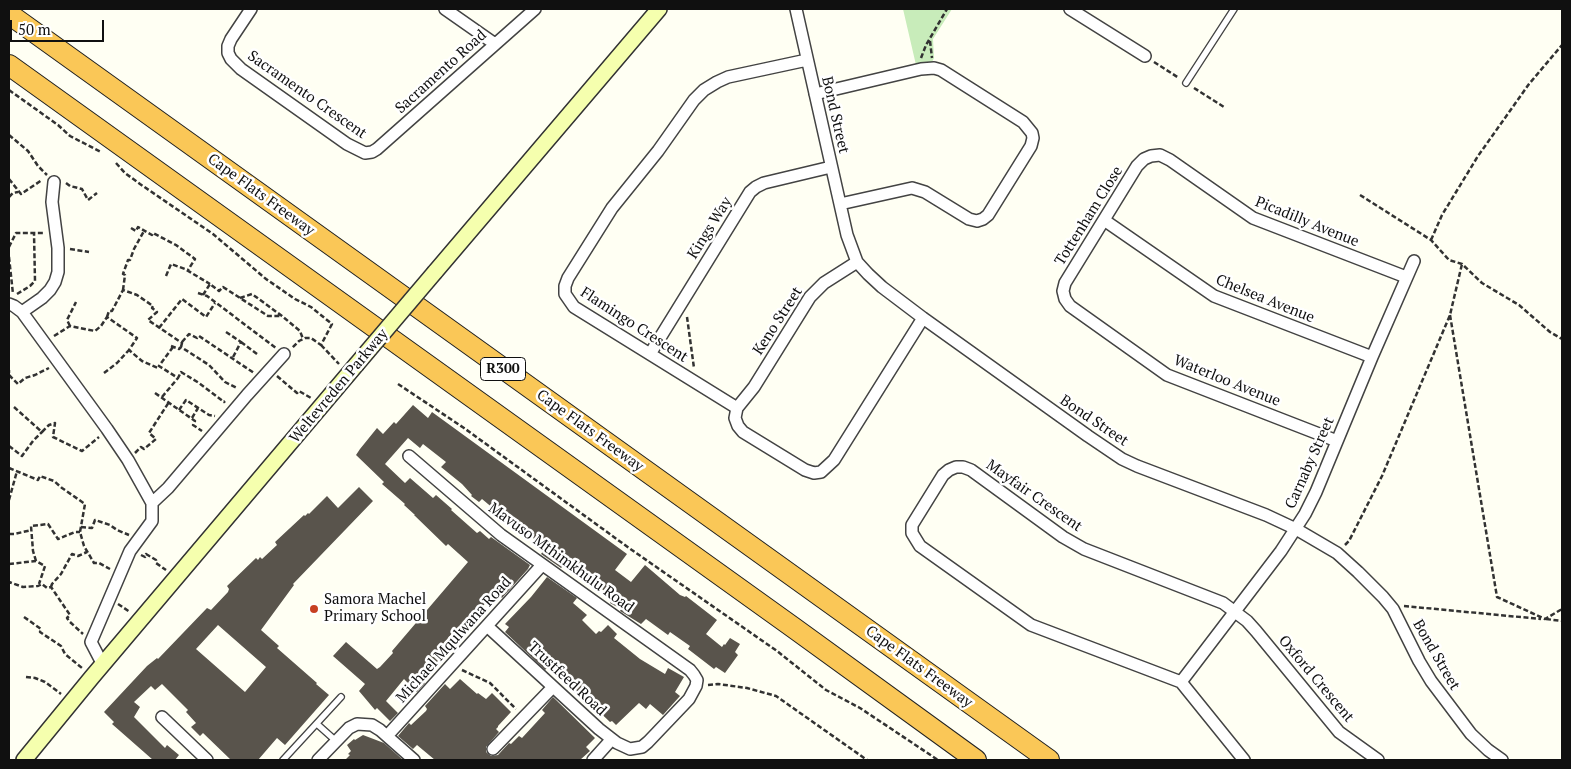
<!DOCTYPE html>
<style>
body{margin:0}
#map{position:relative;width:1571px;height:769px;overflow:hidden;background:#fffff3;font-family:"PT Serif",serif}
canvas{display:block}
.frame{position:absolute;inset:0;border:10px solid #101010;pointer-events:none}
.scale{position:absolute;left:10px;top:20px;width:94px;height:22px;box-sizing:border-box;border:2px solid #101010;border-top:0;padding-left:6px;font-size:15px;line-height:18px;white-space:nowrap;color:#101010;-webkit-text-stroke:4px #fff;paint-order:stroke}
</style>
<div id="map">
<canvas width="1571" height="769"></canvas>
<div class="frame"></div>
<div class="scale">50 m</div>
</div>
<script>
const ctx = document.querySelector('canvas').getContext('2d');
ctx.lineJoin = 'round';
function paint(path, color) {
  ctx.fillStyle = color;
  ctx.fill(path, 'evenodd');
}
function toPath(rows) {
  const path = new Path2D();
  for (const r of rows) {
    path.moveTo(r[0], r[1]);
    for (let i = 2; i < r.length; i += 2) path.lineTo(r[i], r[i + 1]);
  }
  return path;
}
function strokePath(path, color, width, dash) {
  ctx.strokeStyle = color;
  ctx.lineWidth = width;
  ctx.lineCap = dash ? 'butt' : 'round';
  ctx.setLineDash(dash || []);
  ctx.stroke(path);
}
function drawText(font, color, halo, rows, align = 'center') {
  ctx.font = font + ' "PT Serif",serif';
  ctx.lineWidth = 5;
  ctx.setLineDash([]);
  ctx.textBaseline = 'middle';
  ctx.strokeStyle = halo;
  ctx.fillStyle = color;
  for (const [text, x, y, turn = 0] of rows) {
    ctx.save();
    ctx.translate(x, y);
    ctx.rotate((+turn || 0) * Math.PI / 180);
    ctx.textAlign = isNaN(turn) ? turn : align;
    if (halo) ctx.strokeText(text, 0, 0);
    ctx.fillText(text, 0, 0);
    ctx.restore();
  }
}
paint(toPath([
 [903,9,952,9,933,39,934,58,932,62,916,65]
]), '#c8ecba');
paint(toPath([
 [413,405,428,418,432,412,627,554,615,570,631,582,645,565,680,595,685,597,686,596,717,620,706,634,722,647,724,644,725,645,730,638,740,644,735,652,738,655,725,673,716,667,714,669,688,649,690,646,670,632,668,635,646,619,641,624,620,611,621,609,610,603,613,598,609,594,586,578,567,562,561,568,541,554,546,547,520,529,521,527,500,510,495,507,494,509,482,499,479,502,471,496,472,495,462,484,441,467,446,462,423,444,420,448,408,438,385,464,405,483,410,478,433,498,436,495,452,509,451,510,477,533,480,531,489,539,491,537,530,565,528,569,502,598,496,592,479,610,483,614,461,637,454,631,433,656,438,661,421,679,425,683,417,692,404,679,386,701,398,713,390,721,377,708,375,710,359,691,365,684,333,656,346,642,377,669,380,667,393,653,392,651,468,562,448,544,446,546,414,515,415,515,404,505,405,504,382,484,384,482,356,455,360,449,377,428,383,434,394,422,396,424],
 [359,487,373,501,293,584,294,585,261,630,279,646,277,648,317,683,316,684,329,695,285,745,277,738,258,760,231,760,203,733,200,736,191,727,196,723,186,712,188,710,162,684,155,690,151,686,134,702,140,707,134,717,165,748,167,745,179,755,175,760,153,760,112,724,114,722,104,712,147,666,157,658,158,659,207,608,211,610,228,592,229,589,227,586,256,558,258,560,260,557,262,559,277,545,275,542,304,515,305,516,308,513,309,514,327,496,338,508],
 [218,625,266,667,245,692,196,649],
 [547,577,577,598,573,603,587,615,582,620,596,634,599,631,601,632,608,625,617,634,614,638,640,659,665,674,668,668,684,677,675,692,680,696,663,715,650,704,646,709,639,703,616,725,612,721,610,722,589,702,587,704,565,684,567,681,549,666,545,670,505,632,509,627,505,624,531,597],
 [460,679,477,694,478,693,486,699,492,693,511,712,498,726,498,727,496,729,499,732,486,747,486,752,491,756,498,755,509,743,511,744,519,736,522,738,545,713,542,710,553,697,595,738,586,747,590,751,580,760,435,760,417,745,413,749,398,736,409,723,411,725,426,711,427,709,425,706,445,684,450,689],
 [363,735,384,743,402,759,400,760,345,760,350,755,348,754,351,751,347,745,354,739,355,740]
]), '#59544c');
const lane = toPath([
 [1186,83,1234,9],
 [317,724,336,741],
 [283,760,341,697]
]);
const street = toPath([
 [251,9,231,39,228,46,228,53,231,59,241,69,347,144,365,153,372,152,377,149,535,9],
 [445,9,495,44],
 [796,9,847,235,857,262,868,274,882,287,923,318,1088,436,1122,459,1137,466,1266,515,1296,529,1337,553,1358,572,1383,597,1393,609,1419,661,1431,681,1471,734,1488,750,1502,760],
 [1070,9,1145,56],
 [807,60,728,77,717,82,704,90,694,100,658,151,612,208,568,278,565,286,565,294,574,307,737,408,735,418,738,426,743,432,805,470,814,473,821,472,834,460,923,318],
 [815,94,921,69,934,68,941,70,1023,122,1032,133,1033,138,1031,146,988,215,983,219,977,221,969,219,925,192,912,188,840,204],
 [1104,220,1214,296,1372,357],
 [9,304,14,306,22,312,107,429,128,460,152,503,152,521,130,551,91,642,103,665],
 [22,312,42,298,50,290,55,282,58,272,58,248,52,202,54,182],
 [650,354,750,192,756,187,764,183,831,167],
 [737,408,754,387,810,297,824,283,857,262],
 [1337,441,1167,375,1070,306,1065,299,1063,291,1065,283,1137,166,1144,159,1151,156,1160,155,1170,160,1253,218,1406,277],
 [409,456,501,535,690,670,694,675,697,680,696,686,689,699,648,742,642,747,630,749,617,743,599,729,487,626],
 [152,503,168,488,247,395,284,354],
 [1181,682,1031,625,920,546,912,533,912,525,943,475,949,470,956,467,963,467,971,470,1063,537,1084,549,1223,603,1247,621,1256,631,1339,732,1378,760],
 [1181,682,1281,551,1305,514,1316,492,1372,357,1414,261],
 [1181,682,1244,760],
 [162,717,207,760],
 [387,736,542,565],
 [493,749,553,687],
 [318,760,349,728,357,724,372,725,380,730,414,760],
 [593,760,611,740]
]);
const secondary = toPath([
 [435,272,659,9],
 [24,760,92,677,356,365]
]);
const highway = toPath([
 [9,14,1049,760],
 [9,65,794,628,976,760]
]);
strokePath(lane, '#434343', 8);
strokePath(street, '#434343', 14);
strokePath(secondary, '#323232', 18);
strokePath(highway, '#212121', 22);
strokePath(toPath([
 [930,41,932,58],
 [921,58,926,45,947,9],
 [1154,62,1179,78],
 [1194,88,1224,107],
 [9,90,58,125,70,136,101,152],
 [9,135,28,151,38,166,47,175],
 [116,163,125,173,140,184,213,234,266,279,295,299,311,307,332,324,321,345,311,338,305,338,299,341,292,348],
 [9,179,21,194,42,180],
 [66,183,70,186,82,189,88,200,97,193],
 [1360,195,1431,240,1449,260,1462,264,1482,283,1519,305,1550,332,1562,339],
 [9,197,13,193,18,192],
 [131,228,136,231,138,227,152,235,153,233,176,245,195,259,188,270],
 [1431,240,1442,215,1478,156,1529,84,1562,45],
 [9,247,16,233,44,233],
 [70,249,89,252],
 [9,257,13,294],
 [166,276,171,264,185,269,210,284],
 [123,290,125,275,123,274,128,260,130,260,134,249,144,231],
 [198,293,207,296,276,348],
 [17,294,30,286,35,281,34,233],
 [203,295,210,284,219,291,223,287,268,316,282,316],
 [240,298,252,294,282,316,300,331,303,339],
 [1450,315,1497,597,1545,619,1562,609],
 [107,317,109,311,112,311,123,290,137,295,153,306,152,308,157,312,148,320,182,343,181,347],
 [687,317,694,368],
 [70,326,67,320,76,302],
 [159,328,182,299,206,317,215,303],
 [226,332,241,342,232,359],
 [54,336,70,326,95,331,101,326,107,317,137,338,129,350,142,361,158,368,159,366],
 [182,342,189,334,197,338,199,336,254,373],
 [241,342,257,354],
 [321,345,339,364],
 [171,346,179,349,181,347,209,365,225,382,237,388],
 [173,347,159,366,178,378,181,372,199,383,224,402,225,401],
 [9,370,9,373],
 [104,373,117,363,129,350],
 [9,375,18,384,25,378,35,375,49,368],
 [277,376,297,393,299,391,311,398],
 [398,384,464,428,629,548,777,651,826,690,860,708,938,760],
 [155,393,195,421,193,425,202,431],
 [162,397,178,378],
 [14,407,42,432,49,425,55,423,53,437,82,451,99,437],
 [179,410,186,400,209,415,215,416],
 [192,418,198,408],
 [9,446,22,456,33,441,42,432],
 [135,453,141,447,144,449,156,439,149,433,169,402],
 [9,468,38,480,40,476,54,481,62,488,85,504,80,532,84,546,94,563,99,563,110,569],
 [9,500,17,471],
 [81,527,92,528,95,520,110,525,117,530,129,535],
 [9,534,14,534,32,530],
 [1345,545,1349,541,1382,476,1450,315,1462,264],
 [141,555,145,557,146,554,156,560,156,563,166,570],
 [36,561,33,551,31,526,48,524,58,539,75,532,80,532],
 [9,564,36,561,45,566,39,584],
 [9,584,9,582,23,587,38,586,42,584,47,588,51,587,70,615,67,618,69,621,83,634],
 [51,587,52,584,61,574,72,554,78,556,87,552],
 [118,604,130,612],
 [1404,606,1541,619],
 [24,617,41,629,40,632,61,646,65,654,82,668],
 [1546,619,1562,621],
 [462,670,490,683,516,709],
 [26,677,35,678,45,682,61,694],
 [708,685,718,684,747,688,776,696,867,760]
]), '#323232', 2.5, [5, 2.5]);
strokePath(lane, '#fff', 5.5);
strokePath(street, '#fff', 11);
strokePath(secondary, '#f5ffae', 15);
strokePath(highway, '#fac757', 20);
const secondaryBridge = toPath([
 [356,365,435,272]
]);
strokePath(secondaryBridge, '#323232', 18, []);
strokePath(secondaryBridge, '#f5ffae', 15);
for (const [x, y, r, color] of [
 [314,609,5,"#c74021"]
]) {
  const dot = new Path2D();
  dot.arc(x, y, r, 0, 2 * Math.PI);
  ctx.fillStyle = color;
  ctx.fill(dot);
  strokePath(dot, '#fff', 2);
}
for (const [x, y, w] of [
 [503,369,45]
]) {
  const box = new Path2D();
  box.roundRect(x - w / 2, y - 11.5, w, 23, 4);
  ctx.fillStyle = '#fff';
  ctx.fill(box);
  strokePath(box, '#101010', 1);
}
drawText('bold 14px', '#101010', null, [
 ["R300",503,369]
]);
drawText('15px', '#101010', '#fff', [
 ["Sacramento Road",441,72,-42],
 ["Sacramento Crescent",307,95,35],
 ["Bond Street",835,115,77],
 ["Cape Flats Freeway",261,195,36],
 ["Tottenham Close",1089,216,-58],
 ["Picadilly Avenue",1307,222,22],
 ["Kings Way",710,228,-58],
 ["Chelsea Avenue",1265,299,22],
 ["Keno Street",778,321,-57],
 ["Flamingo Crescent",634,325,33],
 ["Waterloo Avenue",1227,381,22],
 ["Weltevreden Parkway",339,386,-50],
 ["Bond Street",1094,421,34],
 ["Cape Flats Freeway",590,431,36],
 ["Carnaby Street",1310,463,-66],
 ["Mayfair Crescent",1034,496,35],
 ["Mavuso Mthimkhulu Road",561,558,36],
 ["Michael Mqulwana Road",454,640,-48],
 ["Bond Street",1436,655,60],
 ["Cape Flats Freeway",919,667,36],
 ["Trustfeed Road",567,679,43],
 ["Oxford Crescent",1316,679,50]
]);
drawText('15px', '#101010', '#fff', [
 ["Samora Machel",324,600],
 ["Primary School",324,617]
], 'left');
</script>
